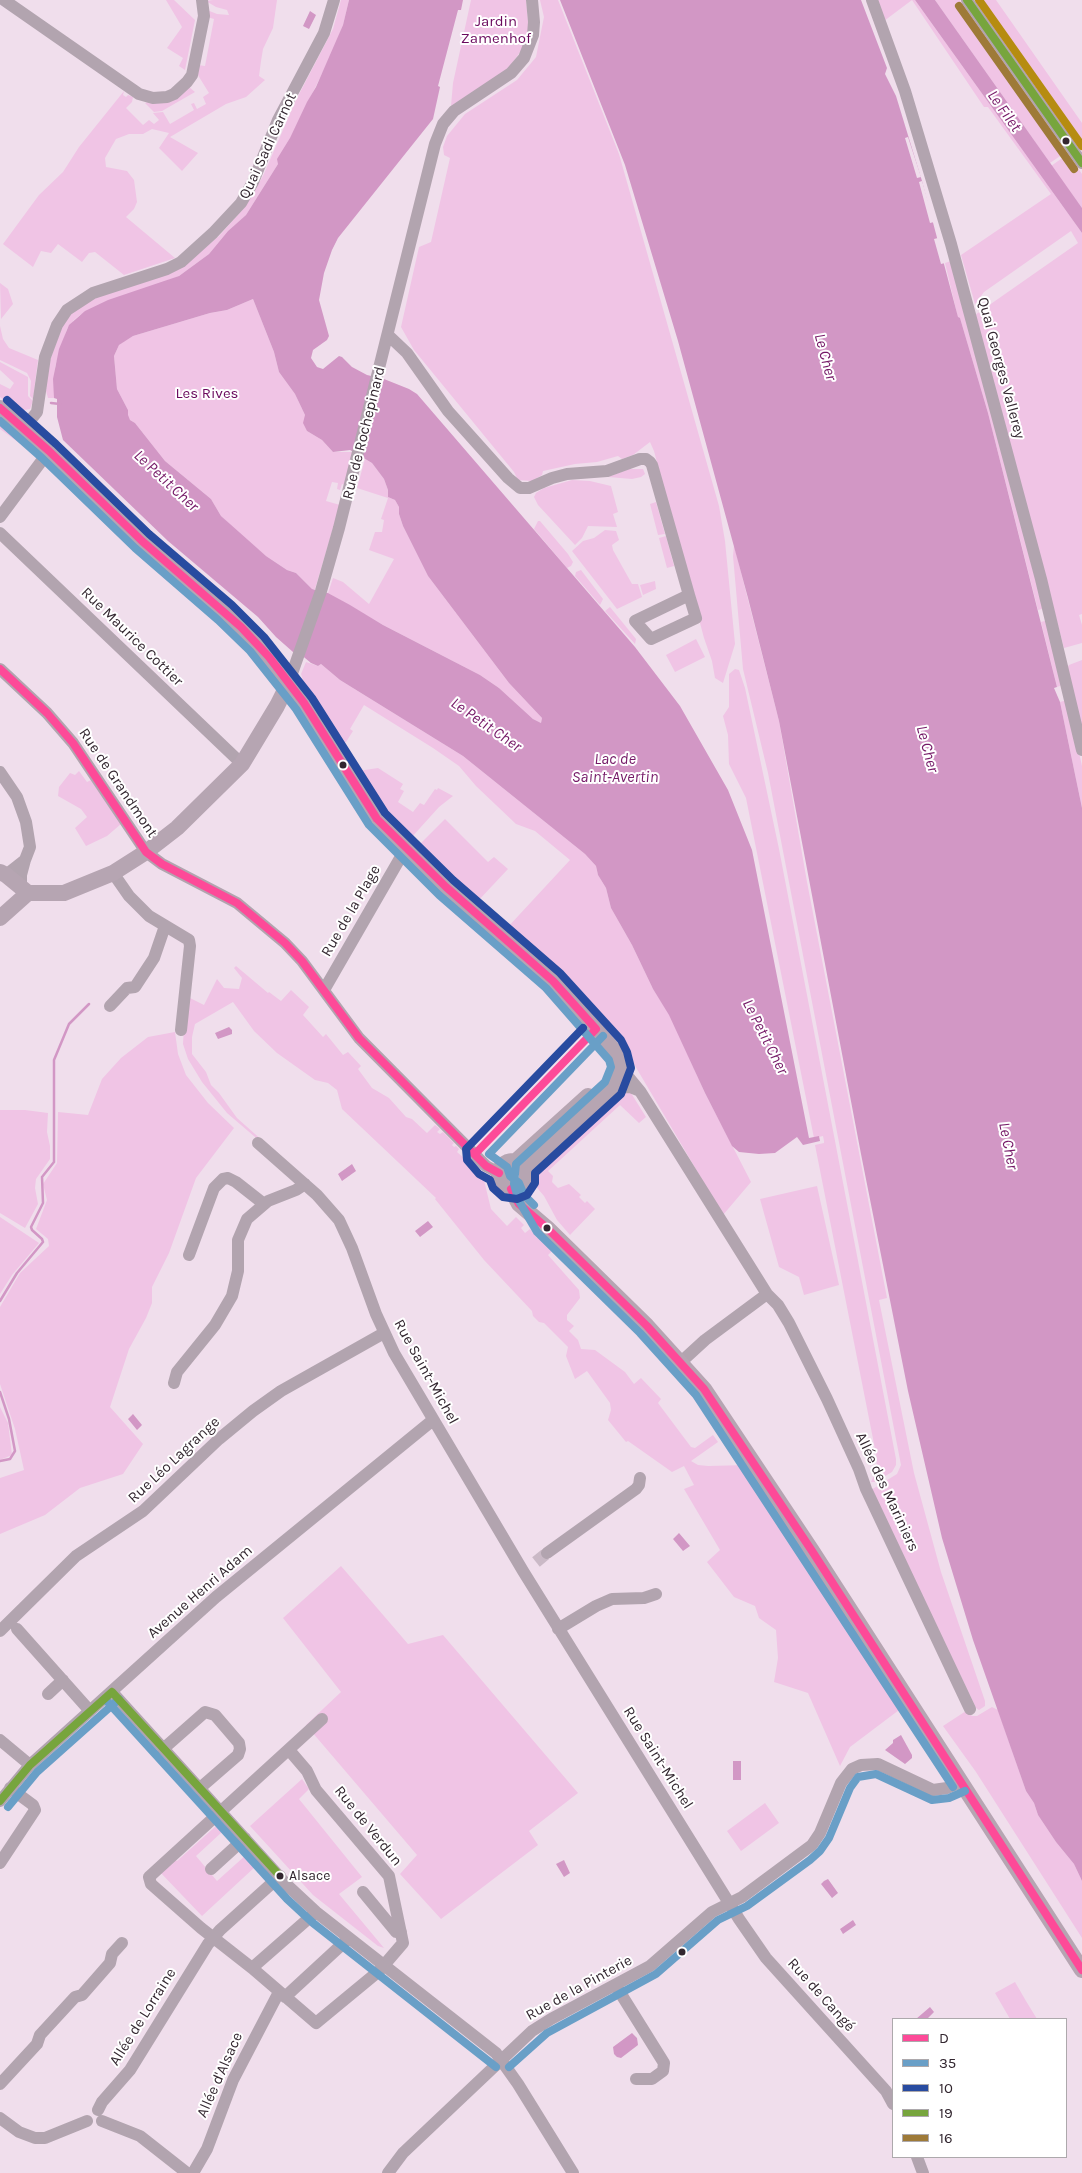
<!DOCTYPE html>
<meta charset="utf-8">
<style>
body{margin:0}
#map{position:relative;width:1082px;height:2173px;overflow:hidden;background:#f0deec;font-family:Karla,sans-serif}
canvas{display:block}
.legend{position:absolute;left:892px;top:2018px;width:175px;height:140px;box-sizing:border-box;background:#fff;border:1px solid #ada9ac;margin:0;padding:6px 9px;list-style:none;font-size:15px;color:#332730}
.legend li{display:flex;align-items:center;gap:10px;height:25px}
.legend b{width:25px;border:1px solid #ada9ac}
</style>
<div id="map">
<canvas width="1082" height="2173"></canvas>
<ul class="legend">
<li><b style="height:6px;background:#fd4a98"></b>D</li>
<li><b style="height:6px;background:#699fc7"></b>35</li>
<li><b style="height:6px;background:#284ba0"></b>10</li>
<li><b style="height:6px;background:#77a53d"></b>19</li>
<li><b style="height:6px;background:#9e7a38"></b>16</li>
</ul>
</div>
<script>
const ctx = document.querySelector('canvas').getContext('2d');
ctx.lineJoin = 'round';
function paint(path, color) {
  ctx.fillStyle = color;
  ctx.fill(path, 'evenodd');
}
function toPath(rows) {
  const path = new Path2D();
  for (const r of rows) {
    if (r.length === 3) {
      path.moveTo(r[0] + r[2], r[1]);
      path.arc(r[0], r[1], r[2], 0, 2 * Math.PI);
      continue;
    }
    path.moveTo(r[0], r[1]);
    for (let i = 2; i < r.length; i += 2) path.lineTo(r[i], r[i + 1]);
  }
  return path;
}
function strokePath(path, color, width, dash) {
  ctx.strokeStyle = color;
  ctx.lineWidth = width;
  ctx.lineCap = dash ? 'butt' : 'round';
  ctx.setLineDash(dash || []);
  ctx.stroke(path);
}
function drawText(font, color, halo, rows, align = 'center') {
  ctx.font = font + ' Karla,sans-serif';
  ctx.lineWidth = 4;
  ctx.setLineDash([]);
  ctx.textBaseline = 'middle';
  ctx.strokeStyle = halo;
  ctx.fillStyle = color;
  for (const [text, x, y, turn = 0] of rows) {
    ctx.save();
    ctx.translate(x, y);
    ctx.rotate((+turn || 0) * Math.PI / 180);
    ctx.textAlign = isNaN(turn) ? turn : align;
    if (halo) ctx.strokeText(text, 0, 0);
    ctx.fillText(text, 0, 0);
    ctx.restore();
  }
}
paint(toPath([
 [166,0,174,0,195,20,185,70,179,66,183,58,167,48,182,27],
 [213,0,277,0,273,28,263,49,261,61,259,76,265,80,246,97,226,104,170,137,198,153,182,171,159,148,169,133,152,129,143,134,129,134,116,139,105,158,106,167,127,171,134,180,137,202,134,209,126,217,175,258,124,275,95,252,89,253,82,262,58,244,51,253,41,251,33,267,3,244,39,195,63,172,79,147,124,91,123,95,126,97,128,95,133,97,132,102,126,108,143,125,149,120,154,124,159,120,153,113,163,112,170,124,194,110,191,104,194,103,197,109,206,104,203,97,209,93,196,72,198,65,205,66,214,19,207,17,207,10,217,14,229,15,227,10,216,7,206,1],
 [341,0,349,0,343,25,333,51,278,164,246,215,228,231,209,254,179,276,80,315,74,320,67,329,55,367,54,398,48,398,46,391,48,366,62,327,71,314,92,299,186,264,219,236,245,207,263,176,296,100,333,29],
 [471,0,526,0,529,31,523,48,508,69,451,106,453,83],
 [540,0,558,0,619,154,719,506,725,541,735,644,723,683,715,678,712,661,704,638,654,451,650,442,633,455,622,459,618,456,597,462,575,464,543,471,542,475,532,481,518,480,514,472,414,350,401,327,419,247,431,242,450,158,444,155,443,147,447,136,465,114,517,80,536,57,544,17],
 [876,0,915,0,1082,233,1082,614,1079,615,1082,625,1082,643,1064,648,975,315,1078,243,1071,231,984,292,975,304,961,255,1051,194,988,107,984,107,912,0,884,21],
 [935,0,960,0,1056,140,1066,152,1050,163],
 [978,0,996,0,1082,123,1082,149],
 [189,87,195,92,162,111,154,112,145,103],
 [1068,154,1082,174,1082,208,1051,166],
 [951,261,1045,608,1038,610,988,413,960,318,958,318,945,263],
 [0,283,8,289,13,304,1,319],
 [253,299,274,352,279,372,295,394,305,415,307,431,322,440,333,452,353,452,345,485,342,484,340,490,337,489,338,483,332,482,326,501,340,505,315,589,312,589,296,573,287,570,266,556,240,535,221,516,211,499,165,461,135,423,130,420,127,415,128,410,117,389,114,356,119,345,124,341,133,336,210,313,227,310],
 [0,326,3,339,9,348,38,360,33,399,30,396,31,381,27,373,0,360],
 [0,362,28,377,28,396,33,401,30,409,18,411,0,397,0,384,10,389,14,383,0,370],
 [0,425,34,448,36,452,33,453,0,429],
 [365,459,372,463,384,479,388,490,388,497,395,500,399,507,399,514,403,526,428,576,509,683,542,718,541,723,533,719,499,688,480,675,383,625,328,593,333,578,343,582,369,604,394,559,369,550,375,532,382,532,384,520,381,519,388,498,357,488],
 [629,469,643,469,645,474,641,477,632,479,608,477],
 [572,480,590,481,611,486,618,512,613,514,617,527,588,526,582,538,575,545,538,505,534,497,536,493,544,488],
 [656,502,665,534,658,535,650,504],
 [538,521,540,521,568,554,573,562,571,566,567,568,534,529],
 [605,530,616,531,619,540,612,545,613,550,632,584,638,584,642,597,617,609,572,551,583,541,594,538],
 [666,536,674,566,667,568,659,538],
 [734,545,779,721,807,882,887,1298,879,1300,914,1473,941,1572,985,1701,985,1706,979,1710,976,1708,871,1490,897,1474,901,1465,768,773,743,669,733,556],
 [581,570,603,599,600,605,575,576,576,572],
 [655,581,656,589,643,595,640,585],
 [610,607,636,639,635,644,605,611],
 [1048,620,1062,685,1057,687,1041,622],
 [696,639,705,657,675,672,666,655],
 [1082,660,1082,737,1067,668,1069,665],
 [306,662,318,666,321,664,340,680,463,756,585,854,596,866,598,875,606,888,611,908,632,945,653,989,670,1015,705,1093,751,1182,723,1215,611,1025,507,928,570,860,535,831,516,824,476,786,459,766,433,748,364,705,350,729,353,731,346,742,340,745,304,683,301,674],
 [735,669,739,670,745,688,779,849,896,1459,896,1465,892,1472,875,1482,871,1482,876,1471,877,1459,815,1145,824,1143,824,1141,823,1136,814,1138,746,798,729,764,728,735,723,716,729,707,729,674],
 [1067,700,1082,766,1082,808,1060,702],
 [378,768,403,784,400,789,404,791,398,802,413,812,420,803,424,805,435,789,437,790,438,788,453,796,439,807,411,838,385,812,358,771],
 [79,771,87,782,91,780,121,824,107,836,86,846,75,828,87,817,81,809,58,796,59,787,70,773,75,775],
 [445,819,488,862,494,857,508,869,477,902,418,846],
 [236,966,268,993,269,992,281,1001,291,990,309,1007,303,1015,323,1037,326,1034,343,1055,348,1052,361,1066,358,1069,372,1088,389,1098,406,1117,412,1119,427,1133,435,1125,440,1129,437,1132,440,1134,443,1132,454,1143,452,1145,454,1147,456,1146,459,1149,457,1152,465,1159,467,1157,468,1160,471,1160,482,1172,491,1209,507,1226,516,1217,524,1225,521,1228,525,1233,530,1229,537,1238,540,1236,546,1242,550,1239,551,1240,549,1244,554,1249,548,1255,579,1290,580,1298,567,1315,567,1320,574,1326,569,1331,578,1340,581,1349,595,1350,625,1372,634,1384,641,1378,661,1399,658,1403,691,1447,695,1448,713,1435,718,1442,691,1461,698,1465,708,1466,747,1465,861,1640,856,1643,856,1645,858,1647,863,1644,903,1707,850,1747,840,1766,808,1693,774,1682,778,1658,776,1630,759,1618,755,1606,734,1597,707,1562,720,1550,684,1489,694,1485,684,1466,672,1472,628,1441,626,1442,608,1420,611,1410,610,1403,587,1371,575,1379,566,1356,568,1347,544,1323,539,1322,533,1316,532,1311,484,1260,435,1199,436,1198,342,1109,337,1090,328,1083,315,1080,277,1053,254,1031,233,1002,195,1024,192,1037,192,1054,206,1072,211,1085,219,1093,237,1118,264,1142,262,1143,227,1113,202,1082,188,1059,183,1044,185,1011,188,997,204,1005,217,979,224,988,239,989,242,978,234,968],
 [175,1032,178,1054,186,1075,208,1103,234,1128,196,1178,169,1253,152,1287,152,1303,146,1318,129,1349,110,1407,143,1444,123,1474,80,1488,45,1515,0,1534,0,1478,24,1470,15,1429,0,1384,0,1307,20,1273,49,1246,48,1239,36,1229,47,1200,43,1184,57,1163,58,1112,88,1115,102,1079,121,1058,148,1037],
 [621,1093,631,1093,646,1117,639,1123,620,1105,548,1171,553,1176,552,1182,558,1188,569,1184,581,1195,579,1197,585,1203,587,1201,595,1209,570,1235,557,1220,544,1196,533,1183,531,1175],
 [0,1110,25,1110,48,1113,47,1132,50,1146,50,1159,36,1179,35,1188,38,1204,25,1228,0,1213],
 [817,1186,839,1285,804,1295,799,1277,779,1267,760,1199],
 [0,1217,39,1243,12,1275,0,1294],
 [0,1407,8,1423,12,1455,0,1460],
 [341,1566,408,1644,443,1635,578,1793,529,1831,538,1845,441,1919,400,1874,417,1855,306,1725,341,1692,283,1618],
 [992,1707,998,1710,1026,1791,1034,1803,1038,1815,1056,1842,1074,1864,1082,1881,1082,1938,976,1772,943,1726,966,1711,972,1716,977,1716],
 [302,1779,309,1789,299,1799,362,1877,339,1894,384,1948,378,1946,313,1895,250,1826],
 [765,1803,779,1823,741,1851,727,1831],
 [216,1826,222,1832,196,1856,217,1881,246,1855,256,1866,202,1916,159,1871,173,1858,177,1861],
 [1015,1982,1026,2001,1037,2019,1010,2019,995,1993]
]), '#f0c4e5');
paint(toPath([
 [349,0,463,0,461,10,458,10,438,86,440,87,433,119,338,238,332,250,324,273,319,300,329,336,327,340,313,350,311,358,317,367,323,369,339,356,342,357,352,367,367,375,384,379,409,389,417,394,635,647,680,706,728,790,752,850,809,1138,819,1136,820,1141,803,1145,797,1137,775,1153,759,1154,739,1152,732,1146,705,1093,669,1015,653,989,632,945,611,908,606,888,598,875,596,866,585,854,463,756,340,680,321,664,318,666,311,663,299,653,293,652,276,637,258,617,168,541,63,440,57,417,57,399,54,398,53,379,59,349,69,325,85,311,108,300,179,276,209,254,228,231,246,215,278,164,277,159,290,138,307,102,316,87,343,25],
 [253,299,274,352,279,372,295,394,305,415,303,423,307,431,322,440,333,452,350,450,372,463,384,479,388,490,388,497,395,500,399,507,399,514,403,526,428,576,509,683,542,718,541,723,533,719,499,688,480,675,383,625,350,605,328,593,312,589,296,573,287,570,266,556,221,516,211,499,165,461,135,423,130,420,128,415,128,410,117,389,114,356,119,345,133,336,210,313,227,310],
 [560,0,861,0,887,68,885,74,896,96,922,181,958,317,960,318,988,413,1057,687,1054,688,1060,702,1082,808,1082,1881,1074,1864,1056,1842,1038,1815,1034,1803,1026,1791,973,1640,942,1538,908,1391,861,1154,779,721,748,598,678,341,625,165],
 [915,0,935,0,1082,208,1082,233],
 [310,11,316,15,309,29,303,26],
 [229,1027,232,1030,232,1034,218,1039,215,1033],
 [352,1164,356,1171,342,1181,338,1174],
 [428,1221,433,1227,420,1237,415,1231],
 [133,1414,142,1425,137,1430,128,1419],
 [679,1533,690,1546,683,1551,673,1539],
 [901,1735,912,1755,912,1758,905,1764,885,1750,893,1743,893,1740],
 [733,1761,741,1761,741,1780,733,1780],
 [564,1860,570,1873,564,1877,556,1864],
 [828,1879,838,1893,832,1898,821,1884,824,1881],
 [853,1920,856,1925,843,1934,840,1929],
 [930,2007,934,2012,927,2019,916,2019],
 [632,2033,637,2038,638,2045,621,2058,617,2057,614,2054,613,2047]
]), '#d297c5');
paint(toPath([
 [908,137,921,177,917,178,905,138],
 [922,181,934,222,930,223,919,182],
 [938,238,945,263,941,264,934,239]
]), '#f0deec');
strokePath(toPath([
 [51,403,60,404],
 [0,1301,17,1273,43,1242,42,1239,32,1230,31,1227,43,1203,42,1177,54,1162,54,1060,69,1024,89,1004],
 [0,1392,9,1419,15,1451,10,1459,0,1461]
]), '#d297c5', 2.5);
strokePath(toPath([
 [536,1562,547,1553]
]), '#cab9c6', 12, [12, 6]);
strokePath(toPath([
 [4,0,139,94,153,98,167,97,174,94,187,82,192,75,204,16,202,0],
 [872,0,905,91,951,244,1041,579,1082,750],
 [967,0,1082,163],
 [388,335,407,353,448,411,508,478,520,488,529,488,552,478,567,474,607,471,640,459,646,459,650,462,652,465,689,595],
 [24,428,37,412,45,357,57,325,67,310,93,293,167,269,181,262,213,233,241,203,253,182,278,120,324,33,334,0],
 [0,517,49,451],
 [0,533,242,764],
 [689,595,696,618,651,639,635,621,689,595],
 [0,669,47,713,73,743,146,852,162,864,237,903,285,943,302,961,359,1038,486,1166,499,1173],
 [289,682,321,591,339,528,435,144,443,124,454,111,511,73,524,58,533,35,534,22,532,0],
 [0,772,17,797,26,822,30,847,25,860],
 [113,873,129,896,149,916,189,940,190,946,181,1030],
 [6,875,25,860,21,875,21,886],
 [324,990,399,860,408,851],
 [110,1006,127,988,135,987,154,958,165,926],
 [613,1088,630,1087,640,1091,621,1068],
 [640,1091,767,1294,778,1305,789,1323,827,1399,859,1469,866,1489,970,1709],
 [258,1143,317,1195,339,1220,352,1248,376,1314,394,1353,523,1571,739,1919,766,1958,886,2091,893,2104],
 [189,1255,214,1188,223,1179,228,1178,236,1182,264,1204],
 [681,1362,705,1340,767,1294],
 [174,1383,177,1372,215,1325,232,1296,238,1271,238,1240,247,1219,268,1201,296,1190,305,1184],
 [547,1553,636,1489,639,1485,640,1478],
 [17,1629,90,1711],
 [558,1629,596,1606,612,1599,644,1598,656,1594],
 [0,1631,76,1556,143,1511,219,1439,253,1411,281,1391,384,1333],
 [112,1692,288,1886,316,1912,496,2053,518,2084,573,2173],
 [48,1694,63,1680],
 [0,1740,30,1765],
 [163,1749,205,1712,215,1715,239,1743,240,1749,238,1755,200,1788],
 [289,1750,307,1771,316,1790,389,1876,403,1943,379,1971,316,2023,252,1968,201,1928,151,1884,149,1877,322,1719],
 [0,1801,30,1765,216,1597,433,1420],
 [0,1863,35,1810,33,1805,10,1788],
 [211,1869,245,1838],
 [363,1892,396,1932,401,1932],
 [252,1968,316,1912],
 [616,1986,664,2063,663,2071,652,2079,636,2079],
 [285,1997,349,1938],
 [0,2084,37,2044,40,2035,75,1997,82,1995,110,1963,112,1954,122,1943],
 [98,2110,102,2102,130,2070,208,1944,220,1930,280,1876],
 [0,2118,19,2132,35,2138,45,2138,87,2121],
 [102,2121,140,2136,187,2173],
 [917,2157,923,2173],
 [193,2173,207,2149,233,2080,279,1992],
 [388,2173,403,2153,532,2031,551,2019,650,1966,712,1912,742,1897,812,1845,820,1833,841,1783,852,1769,861,1765,878,1764,933,1790,947,1788,961,1782]
]), '#b2a4af', 12);
strokePath(toPath([
 [0,408,49,451,142,541,225,613,257,644,304,703,377,819,446,887,553,981,618,1055,621,1068,613,1088,525,1169],
 [0,872,6,875,28,893],
 [0,918,28,893,64,893,113,873,146,852,177,828,242,764,277,706,289,682],
 [513,1175,14],
 [515,1162,588,1096],
 [511,1189,519,1204,547,1228,647,1326,704,1389,812,1551,1082,1970]
]), '#b6a5b2', 16);
strokePath(toPath([
 [0,408,49,451,142,541,241,627,269,657,304,703,377,819,446,887,553,981,596,1029],
 [0,669,47,713,73,743,146,852,162,864,237,903,285,943,302,961,359,1038,486,1166,499,1173],
 [475,1154,596,1029],
 [511,1189,519,1204,547,1228,647,1326,704,1389,812,1551,1082,1970]
]), '#fd4a98', 8);
strokePath(toPath([
 [0,421,42,458,135,548,218,620,250,651,296,709,369,825,439,895,546,988,609,1060,611,1067,605,1082,516,1164,514,1184,519,1201,537,1232,640,1333,696,1395,953,1787],
 [534,1205,524,1195,519,1183,510,1176,507,1167,489,1154,603,1036],
 [105,1699,287,1899,313,1923,496,2067],
 [8,1807,37,1772,119,1699],
 [509,2067,547,2033,656,1974,718,1920,747,1906,810,1860,820,1851,829,1838,850,1788,858,1777,876,1774,932,1800,949,1798,965,1791]
]), '#699fc7', 8);
strokePath(toPath([
 [7,400,56,444,149,534,232,605,264,637,312,698,385,813,453,880,560,973,621,1040,627,1052,631,1068,621,1094,535,1173,535,1183,527,1195,517,1199,503,1197,493,1188,490,1180,479,1174,467,1160,466,1149,583,1028]
]), '#284ba0', 8);
strokePath(toPath([
 [967,0,1082,163],
 [112,1692,280,1876],
 [0,1801,30,1765,112,1692]
]), '#77a53d', 8);
strokePath(toPath([
 [959,6,1074,169]
]), '#9e7a38', 8);
strokePath(toPath([
 [979,0,1082,146]
]), '#b68c11', 8);
for (const [x, y, r, color] of [
 [1066,141,4.5,"#332730"],
 [343,765,4.5,"#332730"],
 [547,1228,4.5,"#332730"],
 [280,1876,4.5,"#332730"],
 [682,1952,4.5,"#332730"]
]) {
  const dot = new Path2D();
  dot.arc(x, y, r, 0, 2 * Math.PI);
  ctx.fillStyle = color;
  ctx.fill(dot);
  strokePath(dot, '#fff', 2);
}
drawText('14px', '#332730', '#fff', [
 ["Alsace",289,1876]
], 'left');
drawText('15px', '#6a095d', '#fff', [
 ["Jardin",496,22],
 ["Zamenhof",496,39],
 ["Les Rives",207,394]
]);
drawText('15px', '#332730', '#fff', [
 ["Quai Sadi Carnot",268,146,-65],
 ["Quai Georges Vallerey",1001,368,75],
 ["Rue de Rochepinard",364,433,-76],
 ["Rue Maurice Cottier",132,637,44],
 ["Rue de Grandmont",118,783,56],
 ["Rue de la Plage",351,911,-60],
 ["Rue Saint-Michel",426,1372,61],
 ["Rue Léo Lagrange",174,1460,-43],
 ["Allée des Mariniers",887,1492,65],
 ["Avenue Henri Adam",200,1592,-41],
 ["Rue Saint-Michel",658,1758,58],
 ["Rue de Verdun",368,1826,51],
 ["Rue de la Pinterie",579,1988,-29],
 ["Rue de Cangé",821,1995,48],
 ["Allée de Lorraine",143,2017,-58],
 ["Allée d'Alsace",220,2075,-66]
]);
drawText('italic 16px', '#751967', '#fff', [
 ["Le Filet",1004,111,55],
 ["Le Cher",825,357,75],
 ["Le Petit Cher",166,481,43],
 ["Le Petit Cher",486,725,35],
 ["Le Cher",927,749,75],
 ["Lac de",615,759],
 ["Saint-Avertin",615,777],
 ["Le Petit Cher",765,1037,63],
 ["Le Cher",1008,1146,79]
]);
</script>
